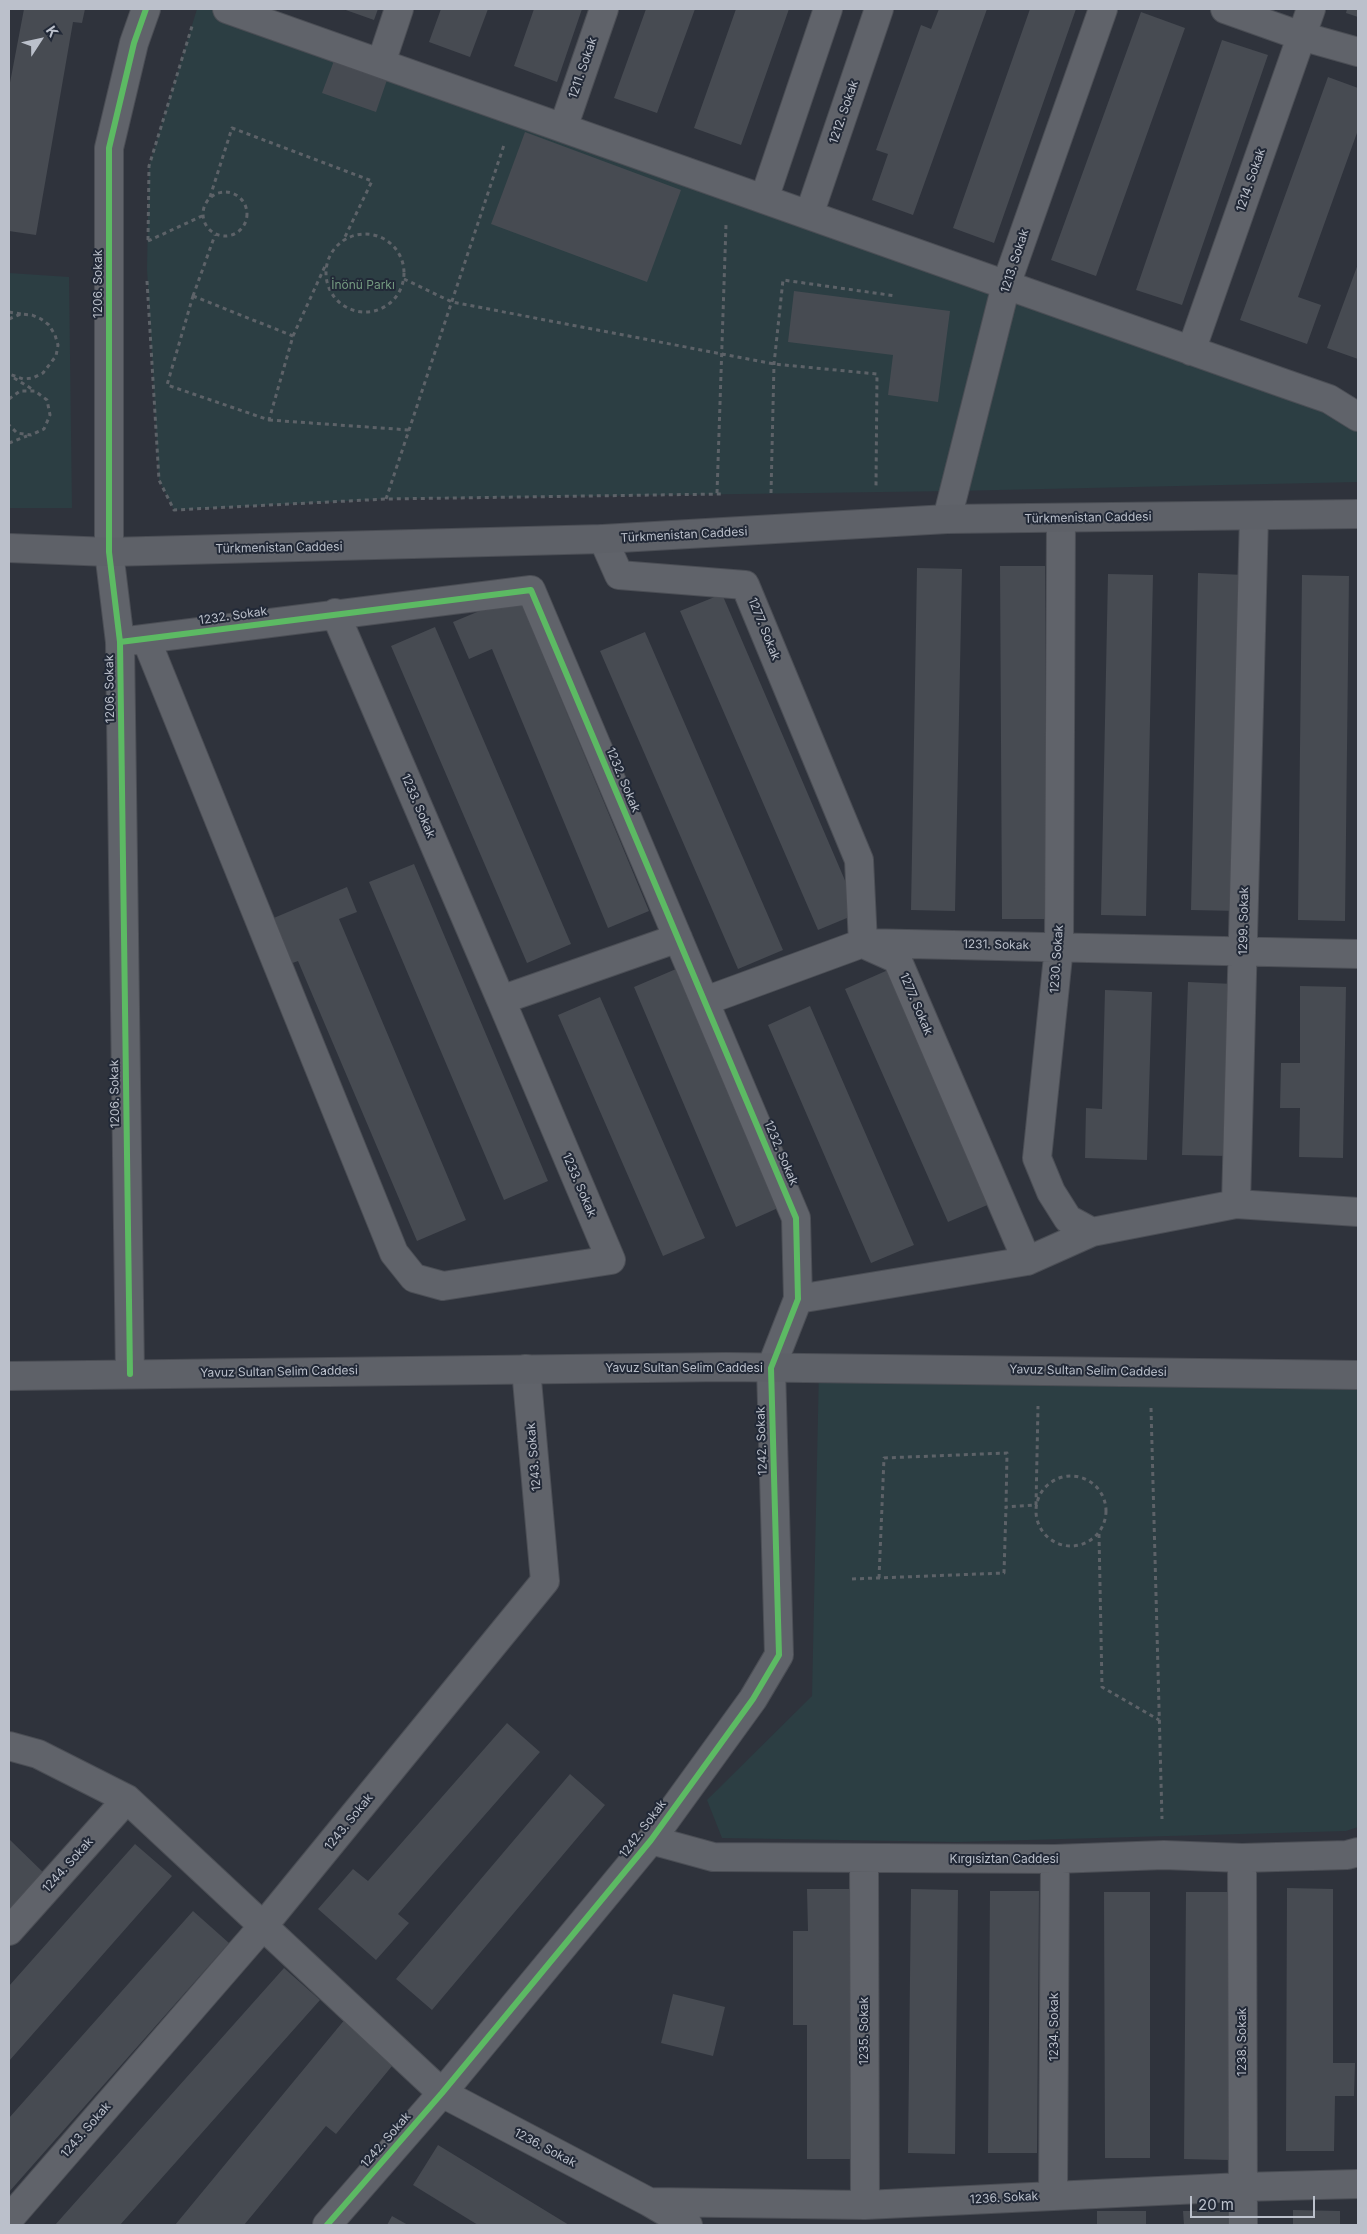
<!DOCTYPE html>
<meta charset="utf-8">
<style>
body{margin:0}
#map{position:relative;width:1367px;height:2234px;overflow:hidden;background:#2f333c;font-family:Inter,sans-serif}
canvas{display:block}
.frame{position:absolute;inset:0;border:10px solid #bbc0cb;pointer-events:none}
.north{position:absolute;left:15px;top:15px;width:50px;height:50px;-webkit-text-stroke:4px #222937;paint-order:stroke;rotate:55deg;font-size:14px;font-weight:700;line-height:20px;text-align:center;color:#bbc0cb}
.north::after{content:'';display:block;margin:auto;width:18px;height:22px;background:#bbc0cb;clip-path:polygon(50% 0,100% 100%,50% 72%,0 100%)}
.scale{position:absolute;left:1190px;top:2196px;width:125px;height:22px;box-sizing:border-box;border:2px solid #bbc0cb;border-top:0;padding-left:6px;font-size:15px;line-height:18px;white-space:nowrap;color:#bbc0cb;-webkit-text-stroke:4px #222937;paint-order:stroke}
</style>
<div id="map">
<canvas width="1367" height="2234"></canvas>
<div class="frame"></div>
<div class="north">K</div>
<div class="scale">20 m</div>
</div>
<script>
const ctx = document.querySelector('canvas').getContext('2d');
ctx.lineJoin = 'round';
function paint(path, color) {
  ctx.fillStyle = color;
  ctx.fill(path, 'evenodd');
}
function toPath(rows) {
  const path = new Path2D();
  for (const r of rows) {
    if (r.length === 3) {
      path.moveTo(r[0] + r[2], r[1]);
      path.arc(r[0], r[1], r[2], 0, 2 * Math.PI);
      continue;
    }
    path.moveTo(r[0], r[1]);
    for (let i = 2; i < r.length; i += 2) path.lineTo(r[i], r[i + 1]);
  }
  return path;
}
function strokePath(path, color, width, dash) {
  ctx.strokeStyle = color;
  ctx.lineWidth = width;
  ctx.lineCap = dash ? 'butt' : 'round';
  ctx.setLineDash(dash || []);
  ctx.stroke(path);
}
function drawText(font, color, halo, rows, align = 'center') {
  ctx.font = font + ' Inter,sans-serif';
  ctx.lineWidth = 4;
  ctx.setLineDash([]);
  ctx.textBaseline = 'middle';
  ctx.strokeStyle = halo;
  ctx.fillStyle = color;
  for (const [text, x, y, turn = 0] of rows) {
    ctx.save();
    ctx.translate(x, y);
    ctx.rotate((+turn || 0) * Math.PI / 180);
    ctx.textAlign = isNaN(turn) ? turn : align;
    if (halo) ctx.strokeText(text, 0, 0);
    ctx.fillText(text, 0, 0);
    ctx.restore();
  }
}
paint(toPath([
 [197,9,227,9,1358,417,1358,482,954,491,386,499,174,510,159,480,147,269,149,166],
 [9,273,69,277,72,508,9,508],
 [819,1368,1358,1383,1358,1827,1346,1831,957,1842,722,1838,707,1800,812,1696]
]), '#2c3e43');
paint(toPath([
 [24,9,85,9,82,23,73,22,36,235,9,231,9,88],
 [343,9,378,9,374,20],
 [441,9,488,9,470,57,429,42],
 [534,9,582,9,557,82,514,66],
 [646,9,695,9,657,113,614,98],
 [736,9,789,9,741,145,694,128],
 [939,9,987,9,913,215,872,200,888,154,876,150,921,25,931,29],
 [1030,9,1076,9,994,243,953,228],
 [1347,9,1358,9,1358,17,1346,13],
 [1141,12,1185,28,1096,276,1051,260],
 [1222,40,1268,55,1182,305,1136,290],
 [335,58,388,77,376,112,322,93],
 [1328,77,1358,88,1358,130,1298,297,1321,305,1307,344,1240,320],
 [525,132,681,190,647,282,491,224],
 [1358,264,1358,359,1327,348],
 [794,291,950,311,938,402,888,395,893,355,788,342],
 [1000,566,1045,566,1046,919,1002,919],
 [917,568,962,569,955,911,911,910],
 [1198,573,1245,575,1238,911,1191,910],
 [1108,574,1153,575,1146,916,1101,915],
 [1302,575,1349,576,1345,921,1298,920],
 [722,594,859,913,818,930,680,611],
 [518,595,649,911,608,928,492,649,469,659,453,622],
 [435,627,571,944,527,963,391,646],
 [645,632,783,950,738,969,600,651],
 [414,864,548,1181,504,1200,369,882],
 [347,887,357,912,339,919,466,1220,417,1241,298,961,287,965,269,920],
 [676,969,778,1208,736,1227,634,987],
 [888,970,992,1203,948,1222,845,989],
 [1188,982,1234,984,1227,1156,1182,1155],
 [1300,986,1346,987,1343,1158,1299,1157,1300,1108,1280,1108,1281,1063,1300,1063],
 [1105,990,1152,992,1147,1160,1085,1158,1086,1108,1102,1109],
 [600,997,705,1238,663,1256,558,1015],
 [810,1006,914,1245,871,1263,768,1025],
 [507,1723,540,1752,398,1914,409,1923,376,1960,318,1909,353,1869,368,1881],
 [570,1774,605,1805,432,2010,396,1979],
 [9,1839,49,1878,9,1919],
 [135,1844,172,1876,9,2061,9,1986],
 [1287,1888,1333,1889,1333,2063,1355,2063,1354,2096,1335,2096,1334,2151,1286,2151],
 [807,1889,853,1889,853,2159,807,2159,807,2025,793,2025,793,1931,808,1931],
 [911,1889,958,1890,955,2154,908,2153],
 [990,1891,1039,1891,1037,2153,988,2153],
 [1104,1892,1150,1892,1150,2158,1105,2158],
 [1186,1892,1231,1892,1229,2160,1184,2159],
 [193,1911,229,1943,9,2192,9,2118],
 [284,1968,320,2000,120,2225,55,2225],
 [673,1994,725,2007,713,2056,661,2043],
 [346,2018,397,2060,336,2134,326,2126,244,2225,175,2225],
 [438,2145,569,2225,478,2225,413,2185],
 [1293,2210,1340,2211,1340,2225,1293,2225],
 [1097,2211,1146,2211,1146,2225,1097,2225],
 [1183,2211,1230,2211,1230,2225,1184,2225],
 [392,2216,408,2225,387,2225]
]), '#474b52');
const minor = toPath([
 [227,9,1283,383,1329,399,1358,417],
 [1225,9,1301,36,1358,52],
 [381,63,399,9],
 [563,128,604,9],
 [764,199,828,9],
 [809,215,879,9],
 [1191,351,1311,9],
 [1254,516,1236,1204,1358,1212],
 [1061,518,1059,947,1037,1158,1051,1192,1068,1219,1092,1232,1236,1204],
 [947,519,1006,285,1103,9],
 [603,539,619,575,745,585,859,860,863,943],
 [335,613,501,1000,678,938],
 [146,639,394,1253,414,1278,443,1286,611,1260,501,1000],
 [120,642,531,590,796,1218,798,1299,771,1368,779,1655,753,1699,651,1840,442,2093,327,2225],
 [705,1001,863,943,1358,954],
 [1027,1261,1092,1232],
 [798,1299,1027,1261,897,959,868,946],
 [130,1374,120,642,109,552,109,148,134,43,146,9],
 [9,1746,38,1754,127,1799,442,2093,649,2202,688,2225],
 [651,1840,713,1857,1055,1859,1164,1855,1242,1858,1347,1855,1358,1852],
 [864,1858,865,2205],
 [1242,1858,1243,2225],
 [9,1931,127,1799],
 [1053,2196,1055,1859],
 [651,2202,865,2205,1242,2187,1358,2184],
 [9,2219,264,1925,545,1581,526,1369]
]);
const secondary = toPath([
 [9,548,109,552,603,539,947,519,1358,514],
 [9,1376,726,1367,1358,1375]
]);
strokePath(minor, '#4b4e55', 30);
strokePath(secondary, '#4b4e55', 30);
strokePath(toPath([
 [225,214,22],
 [210,197,232,128,372,181,343,241],
 [365,273,39],
 [148,240,149,166,193,23],
 [148,241,202,216],
 [404,279,452,302,774,364,877,374,876,486],
 [147,281,159,480,174,510,386,499,722,494],
 [193,296,293,336,269,420,167,385,193,296],
 [193,296,215,235],
 [9,312,21,314],
 [9,319,21,314,32,315,41,319,49,325,55,335,58,345,56,356,43,373,33,378,23,379,9,374],
 [293,336,326,264],
 [14,378,32,389],
 [9,399,20,391,35,391,47,400,50,415,44,429,31,435,17,433,9,425],
 [269,420,409,430],
 [9,443,27,436],
 [717,493,726,225],
 [771,493,774,364,783,280,896,296],
 [386,499,504,145],
 [1151,1408,1162,1819],
 [1071,1511,35],
 [1099,1534,1102,1687,1159,1720],
 [879,1578,884,1458,1007,1453,1006,1507],
 [852,1579,1004,1573,1006,1507,1036,1505,1038,1406]
]), '#5d6268', 3, [4, 4]);
strokePath(minor, '#60636a', 28);
strokePath(secondary, '#5e6168', 28);
strokePath(toPath([
 [120,642,531,590,796,1218,798,1299,771,1368,779,1655,753,1699,651,1840,442,2093,327,2225],
 [130,1374,120,642,109,552,109,148,134,43,146,9]
]), '#5cba63', 6);
drawText('12px', '#bbc0cb', '#222937', [
 ["1211. Sokak",583,68,-71],
 ["1212. Sokak",844,112,-71],
 ["1214. Sokak",1251,180,-71],
 ["1213. Sokak",1015,261,-72],
 ["1206. Sokak",98,284,-90],
 ["Türkmenistan Caddesi",1088,518,-1],
 ["Türkmenistan Caddesi",684,535,-3],
 ["Türkmenistan Caddesi",279,548,-1],
 ["1232. Sokak",233,616,-8],
 ["1277. Sokak",764,629,68],
 ["1206. Sokak",110,689,-91],
 ["1232. Sokak",623,780,67],
 ["1233. Sokak",418,806,67],
 ["1299. Sokak",1244,921,-89],
 ["1231. Sokak",996,945,1],
 ["1230. Sokak",1057,959,-86],
 ["1277. Sokak",916,1004,67],
 ["1206. Sokak",115,1094,-91],
 ["1232. Sokak",781,1153,67],
 ["1233. Sokak",579,1185,67],
 ["Yavuz Sultan Selim Caddesi",684,1368],
 ["Yavuz Sultan Selim Caddesi",1088,1371,1],
 ["Yavuz Sultan Selim Caddesi",279,1372,-1],
 ["1242. Sokak",762,1441,-92],
 ["1243. Sokak",534,1457,-95],
 ["1243. Sokak",349,1822,-51],
 ["1242. Sokak",643,1829,-53],
 ["Kırgısiztan Caddesi",1004,1859],
 ["1244. Sokak",68,1865,-48],
 ["1234. Sokak",1054,2027,-90],
 ["1235. Sokak",864,2031,-90],
 ["1238. Sokak",1242,2042,-90],
 ["1243. Sokak",86,2130,-49],
 ["1242. Sokak",386,2140,-49],
 ["1236. Sokak",545,2148,28],
 ["1236. Sokak",1004,2198,-3]
]);
drawText('12px', '#749a80', '#222937', [
 ["İnönü Parkı",363,285]
]);
</script>
